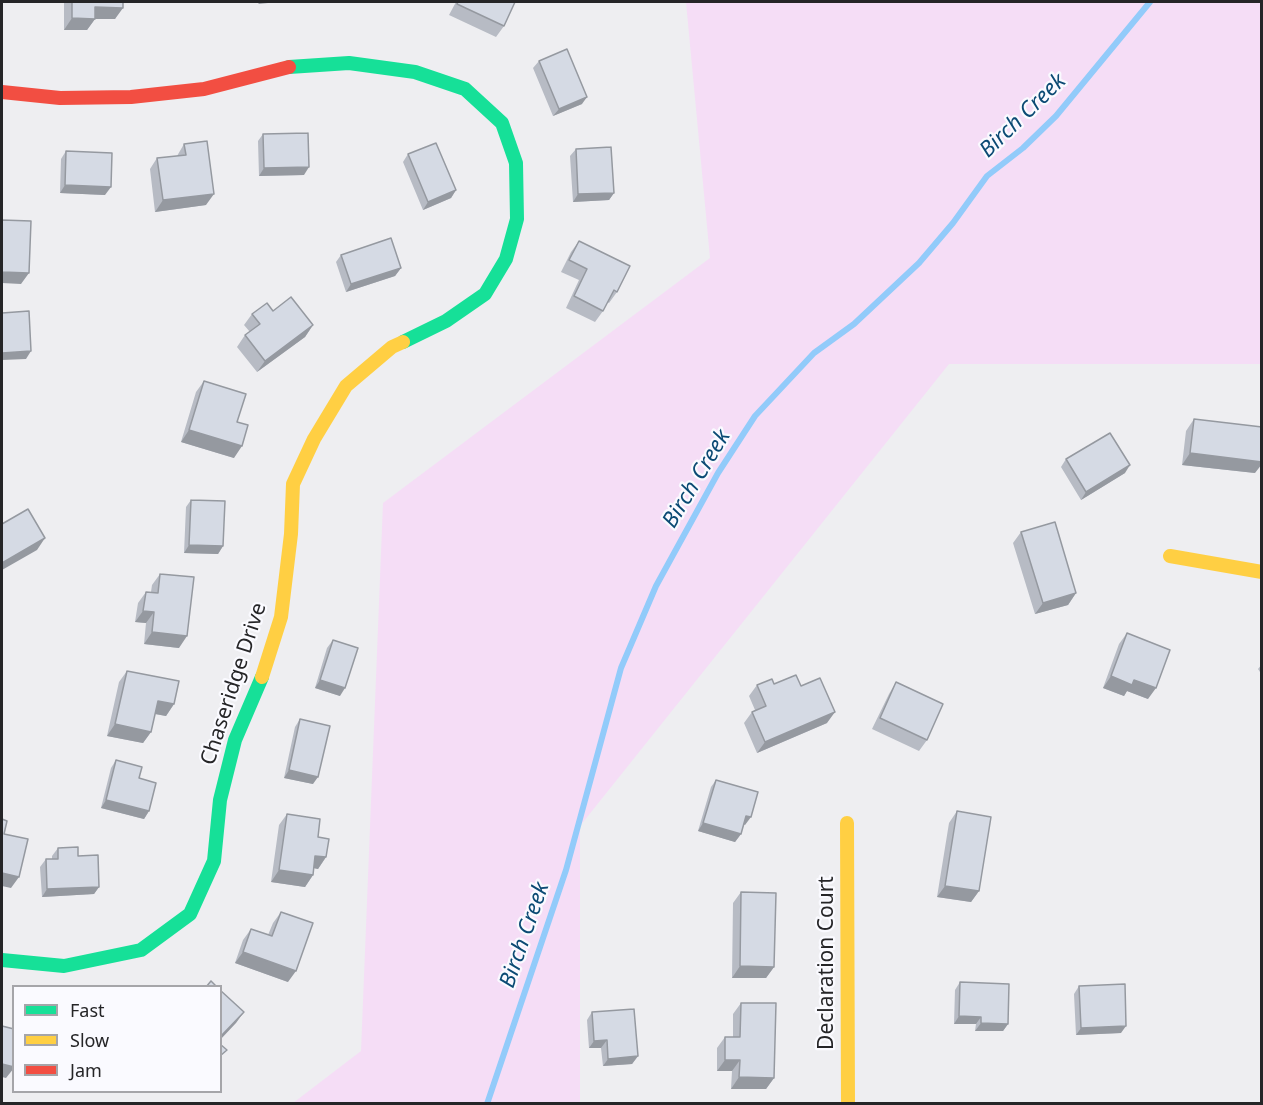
<!DOCTYPE html>
<style>
body{margin:0}
#map{position:relative;width:1263px;height:1105px;overflow:hidden;background:#eeeef1;font-family:"Noto Sans",sans-serif}
canvas{display:block}
.frame{position:absolute;inset:0;border:3px solid #252527;pointer-events:none}
.legend{position:absolute;left:12px;top:985px;width:210px;height:108px;box-sizing:border-box;background:#fafaff;border:2px solid #a5a5a9;margin:0;padding:8px 10px;list-style:none;font-size:18px;color:#252527}
.legend li{display:flex;align-items:center;gap:12px;height:30px}
.legend b{width:30px;border:2px solid #a5a5a9}
</style>
<div id="map">
<canvas width="1263" height="1105"></canvas>
<div class="frame"></div>
<ul class="legend">
<li><b style="height:8px;background:#16e098"></b>Fast</li>
<li><b style="height:8px;background:#ffcf43"></b>Slow</li>
<li><b style="height:8px;background:#f24e42"></b>Jam</li>
</ul>
</div>
<script>
const ctx = document.querySelector('canvas').getContext('2d');
ctx.lineJoin = 'round';
function paint(path, color) {
  ctx.fillStyle = color;
  ctx.fill(path, 'evenodd');
}
function toPath(rows) {
  const path = new Path2D();
  for (const r of rows) {
    path.moveTo(r[0], r[1]);
    for (let i = 2; i < r.length; i += 2) path.lineTo(r[i], r[i + 1]);
  }
  return path;
}
function strokePath(path, color, width, dash) {
  ctx.strokeStyle = color;
  ctx.lineWidth = width;
  ctx.lineCap = dash ? 'butt' : 'round';
  ctx.setLineDash(dash || []);
  ctx.stroke(path);
}
function drawText(font, color, halo, rows, align = 'center') {
  ctx.font = font + ' "Noto Sans",sans-serif';
  ctx.lineWidth = 4.5;
  ctx.setLineDash([]);
  ctx.textBaseline = 'middle';
  ctx.strokeStyle = halo;
  ctx.fillStyle = color;
  for (const [text, x, y, turn = 0] of rows) {
    ctx.save();
    ctx.translate(x, y);
    ctx.rotate((+turn || 0) * Math.PI / 180);
    ctx.textAlign = isNaN(turn) ? turn : align;
    if (halo) ctx.strokeText(text, 0, 0);
    ctx.fillText(text, 0, 0);
    ctx.restore();
  }
}
paint(toPath([
 [686,2,1261,2,1261,364,949,364,580,826,580,1103,293,1103,361,1051,383,503,710,258]
]), '#f5ddf6');
strokePath(toPath([
 [487,1104,566,870,621,668,656,586,718,473,755,416,814,353,854,324,919,263,953,223,987,176,1023,148,1056,116,1150,2]
]), '#92cbfa', 6);
strokePath(toPath([
 [289,67,349,63,415,72,465,89,502,123,516,163,517,219,506,259,485,294,446,321,403,342],
 [2,960,64,966,141,950,190,914,214,861,220,800,235,740,262,677]
]), '#16e098', 14);
strokePath(toPath([
 [1170,556,1262,572],
 [262,677,281,617,291,534,293,484,314,439,346,386,392,347,403,342],
 [847,823,848,1104]
]), '#ffcf43', 14);
strokePath(toPath([
 [2,92,60,98,131,97,204,89,289,67]
]), '#f24e42', 14);
paint(toPath([
 [64,2,123,2,115,19,95,19,87,30,64,30],
 [456,2,515,2,504,26,496,37,449,15],
 [539,61,582,104,553,116,533,68],
 [263,134,304,175,259,176,258,141],
 [184,144,206,205,155,212,150,169,157,158,177,156],
 [576,149,614,193,609,200,573,202,570,156],
 [66,151,105,195,60,193,61,159],
 [408,154,456,190,451,198,423,210,403,162],
 [579,241,617,292,609,303,607,302,603,311,595,322,566,308,579,280,561,272,571,252],
 [341,255,401,268,395,276,346,292,336,262],
 [273,311,313,325,305,337,257,372,237,347,245,335,250,332,244,325,252,314],
 [204,381,237,422,234,458,181,442,196,392],
 [1194,419,1255,473,1182,465,1186,431],
 [1066,459,1125,473,1081,500,1061,467],
 [191,500,223,546,218,554,184,553,186,507],
 [1021,532,1076,593,1068,605,1035,614,1013,543],
 [160,574,179,648,144,644,146,623,135,622,138,603,146,592,151,592,152,585],
 [1127,633,1148,699,1127,691,1124,696,1103,688,1119,644],
 [333,640,340,696,315,688,327,648],
 [1262,664,1262,675,1258,669],
 [127,671,174,704,166,716,155,714,151,732,143,743,107,736,119,682],
 [896,682,927,740,919,751,872,729,889,694],
 [774,684,801,686,827,723,757,753,744,723,752,712,755,710,749,696,757,685],
 [300,719,313,784,284,778,295,727],
 [116,760,149,811,144,819,101,808,111,768],
 [716,780,745,825,744,824,741,834,735,842,698,831,711,787],
 [957,811,979,891,971,902,937,897,949,823],
 [287,814,318,837,326,857,318,869,314,868,313,875,305,887,271,882,279,825],
 [58,848,78,856,99,887,94,894,42,897,40,867,46,859,52,859,52,856],
 [741,892,774,967,766,978,732,978,733,903],
 [281,912,288,982,235,963,243,940,251,929,268,935,273,923],
 [960,982,1008,1024,1003,1031,975,1031,976,1024,954,1024,955,990],
 [1079,986,1121,1033,1076,1035,1074,994],
 [741,1003,774,1078,766,1089,731,1089,732,1071,717,1071,717,1048,725,1037,733,1037,733,1014],
 [592,1012,638,1056,632,1064,603,1066,601,1048,589,1048,587,1020]
]), '#b7bbc4');
paint(toPath([
 [260,2,278,2,258,4],
 [95,7,123,8,115,19,88,19,95,19,87,30,64,30,72,18],
 [587,97,582,104,553,116,559,109],
 [309,167,304,175,259,176,264,168],
 [65,185,111,187,105,195,60,193],
 [456,190,451,198,423,210,428,202],
 [614,193,609,200,573,202,578,194],
 [214,194,206,205,155,212,163,200],
 [401,268,395,276,346,292,351,284],
 [2,272,29,273,21,284,2,283],
 [313,325,305,337,257,372,265,361],
 [31,351,26,359,2,360,2,353],
 [189,430,242,446,234,458,181,442],
 [1190,453,1262,462,1262,464,1255,473,1182,465],
 [1130,465,1125,473,1081,500,1086,492],
 [45,538,37,550,2,570,2,563],
 [189,545,223,546,218,554,184,553],
 [1076,593,1068,605,1035,614,1043,603],
 [143,611,154,612,146,623,135,622],
 [152,632,187,636,179,648,144,644],
 [1111,676,1134,680,1156,688,1148,699,1127,691,1124,696,1103,688],
 [320,680,345,688,340,696,315,688],
 [158,701,174,704,166,716,150,713],
 [835,712,827,723,757,753,765,742],
 [115,724,151,732,143,743,107,736],
 [289,770,318,777,313,784,284,778],
 [106,800,149,811,144,819,101,808],
 [746,816,751,817,745,825,741,823],
 [703,823,741,834,735,842,698,831],
 [315,856,326,857,318,869,308,867],
 [279,870,313,875,305,887,271,882],
 [2,873,19,877,11,888,2,886],
 [945,886,979,891,971,902,937,897],
 [99,887,94,894,42,897,47,889],
 [243,952,296,971,288,982,235,963],
 [740,966,774,967,766,978,732,978],
 [244,1012,236,1023,220,1040,220,1037],
 [959,1016,981,1017,976,1024,954,1024],
 [981,1023,1008,1024,1003,1031,975,1031],
 [1126,1026,1121,1033,1076,1035,1081,1028],
 [607,1040,601,1048,589,1048,594,1041],
 [638,1056,632,1064,603,1066,608,1059],
 [725,1060,740,1060,732,1071,717,1071],
 [2,1064,14,1067,14,1068,6,1078,2,1077],
 [739,1077,774,1078,766,1089,731,1089]
]), '#9599a0');
const building = toPath([
 [72,2,123,2,123,8,95,7,95,19,72,18,72,2],
 [458,2,515,2,504,26,457,4,458,2],
 [567,49,587,97,559,109,539,61,567,49],
 [308,133,309,167,264,168,263,134,308,133],
 [207,141,214,194,163,200,157,158,186,155,184,144,207,141],
 [436,143,456,190,428,202,408,154,436,143],
 [611,147,614,193,578,194,576,149,611,147],
 [66,151,112,153,111,187,65,185,66,151],
 [2,220,31,221,29,273,2,272,2,220],
 [391,238,401,268,351,284,341,255,391,238],
 [579,241,630,266,617,292,614,290,603,311,574,296,587,269,569,260,579,241],
 [291,297,313,325,265,361,245,335,260,324,252,314,267,303,273,311,291,297],
 [29,311,31,351,2,353,2,313,29,311],
 [204,381,246,394,237,422,248,425,242,446,189,430,204,381],
 [1194,419,1262,427,1262,462,1190,453,1194,419],
 [1110,433,1130,465,1086,492,1066,459,1110,433],
 [191,500,225,501,223,546,189,545,191,500],
 [28,509,45,538,2,563,2,523,2,524,28,509],
 [1055,522,1076,593,1043,603,1021,532,1055,522],
 [160,574,194,577,187,636,152,632,154,612,143,611,146,592,158,593,160,574],
 [1127,633,1170,650,1156,688,1134,680,1132,685,1111,676,1127,633],
 [333,640,358,648,345,688,320,680,333,640],
 [127,671,179,681,174,704,158,701,151,732,115,724,127,671],
 [796,675,801,686,820,678,835,712,765,742,752,712,766,706,757,685,772,679,774,684,796,675],
 [896,682,943,704,927,740,880,718,896,682],
 [300,719,330,726,318,777,289,770,300,719],
 [116,760,142,767,139,778,156,783,149,811,106,800,116,760],
 [716,780,758,792,751,817,746,816,741,834,703,823,716,780],
 [957,811,991,817,979,891,945,886,957,811],
 [287,814,320,819,318,837,329,839,326,857,315,856,313,875,279,870,287,814],
 [2,819,7,821,4,834,28,839,19,877,2,873,2,819],
 [78,847,78,856,98,855,99,887,47,889,46,859,58,859,58,848,78,847],
 [741,892,776,893,774,967,740,966,741,892],
 [281,912,313,923,296,971,243,952,251,929,272,936,281,912],
 [211,981,217,987,206,987,211,981],
 [960,982,1009,984,1008,1024,981,1023,981,1017,959,1016,960,982],
 [1125,984,1126,1026,1081,1028,1079,986,1125,984],
 [220,990,244,1012,220,1037,220,990],
 [741,1003,776,1003,774,1078,739,1077,740,1060,725,1060,725,1037,740,1037,741,1003],
 [634,1009,638,1056,608,1059,607,1040,594,1041,592,1012,634,1009],
 [2,1026,14,1029,14,1067,2,1064,2,1026],
 [220,1044,227,1050,220,1056,220,1044]
]);
paint(building, '#d5dae4');
strokePath(building, '#9599a0', 1.5);
drawText('21px', '#252527', '#fafaff', [
 ["Chaseridge Drive",234,684,-72],
 ["Declaration Court",827,963,-90]
]);
drawText('italic 22px', '#0b4a74', '#fafaff', [
 ["Birch Creek",1023,116,-44],
 ["Birch Creek",697,479,-59],
 ["Birch Creek",525,935,-71]
]);
</script>
